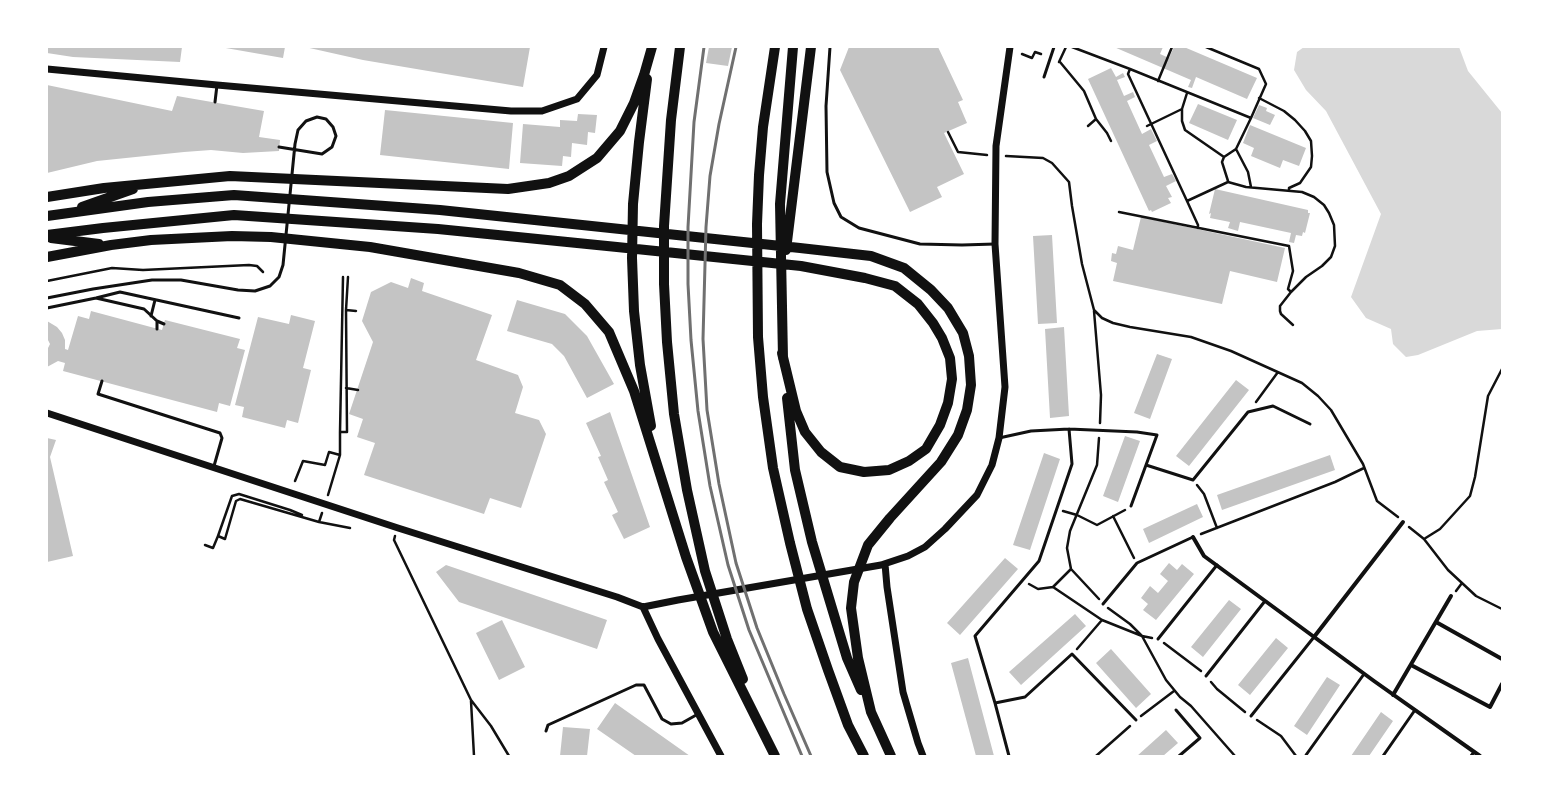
<!DOCTYPE html>
<style>
body{margin:0}
#map{position:relative;width:1549px;height:803px;overflow:hidden;background:#fff;font-family:"Public Sans",sans-serif}
canvas{display:block}
.frame{position:absolute;inset:0;border:48px solid #fff;pointer-events:none}
</style>
<div id="map">
<canvas width="1549" height="803"></canvas>
<div class="frame"></div>
</div>
<script>
const ctx = document.querySelector('canvas').getContext('2d');
ctx.lineJoin = 'round';
function paint(path, color) {
  ctx.fillStyle = color;
  ctx.fill(path, 'evenodd');
}
function toPath(rows) {
  const path = new Path2D();
  for (const r of rows) {
    path.moveTo(r[0], r[1]);
    for (let i = 2; i < r.length; i += 2) path.lineTo(r[i], r[i + 1]);
  }
  return path;
}
function strokePath(path, color, width, dash) {
  ctx.strokeStyle = color;
  ctx.lineWidth = width;
  ctx.lineCap = dash ? 'butt' : 'round';
  ctx.setLineDash(dash || []);
  ctx.stroke(path);
}
paint(toPath([
 [1304,47,1459,47,1468,71,1502,113,1502,329,1477,331,1418,355,1406,357,1393,344,1391,329,1366,318,1351,297,1381,214,1326,111,1306,90,1294,70,1297,52]
]), '#d9d9d9');
paint(toPath([
 [47,47,182,47,180,62,73,57,47,53],
 [220,47,285,47,283,58],
 [305,47,530,47,523,87,363,60],
 [709,47,732,47,728,66,706,63],
 [849,47,938,47,963,100,958,102,967,123,944,133,964,174,937,187,942,197,910,212,840,70],
 [1114,47,1163,47,1160,54,1169,58,1174,47,1184,47,1257,78,1247,99,1196,77,1192,88,1188,87,1191,80],
 [1111,68,1116,77,1123,73,1125,77,1117,80,1124,96,1133,92,1135,97,1127,101,1142,134,1151,129,1157,141,1149,145,1164,177,1172,174,1176,181,1166,186,1172,197,1168,198,1171,203,1152,212,1151,210,1149,211,1088,79],
 [47,85,172,111,177,96,264,111,259,137,280,140,279,151,243,153,211,150,184,152,97,161,47,173],
 [1198,104,1237,120,1228,140,1189,123],
 [1259,105,1267,108,1266,111,1275,115,1270,125,1253,118],
 [385,110,513,123,509,169,380,155],
 [578,114,597,115,595,133,588,132,587,145,572,143,571,157,563,156,562,166,520,163,523,124,560,127,560,120,577,121],
 [1250,125,1306,148,1299,166,1283,160,1280,168,1251,156,1254,148,1243,143],
 [1215,189,1308,210,1308,213,1310,213,1305,233,1303,232,1302,236,1296,235,1294,243,1289,242,1291,233,1240,222,1238,231,1228,228,1230,222,1210,218,1211,213,1209,214],
 [1141,217,1285,248,1277,282,1230,271,1222,304,1113,281,1117,263,1111,261,1112,253,1116,254,1118,246,1133,250],
 [1052,235,1057,323,1038,324,1033,236],
 [411,278,424,283,422,291,492,315,476,360,518,375,523,387,515,413,539,420,546,434,521,508,490,498,484,514,364,475,375,443,357,437,363,419,349,414,373,342,362,321,371,292,391,282,408,288],
 [517,300,565,314,587,336,614,384,587,398,564,356,552,344,507,331],
 [91,311,162,330,165,320,240,339,237,348,245,350,230,406,219,403,217,412,63,371,65,363,58,361,47,367,47,350,50,344,47,338,47,321,57,327,62,333,65,340,65,349,68,350,78,316,89,319],
 [291,315,315,321,303,368,311,370,298,423,287,420,285,428,242,417,244,407,235,405,258,317,289,324],
 [1064,327,1069,416,1050,418,1045,329],
 [1157,354,1172,359,1150,419,1134,413],
 [1236,380,1249,390,1189,466,1176,456],
 [610,412,650,527,624,539,612,515,618,512,604,482,608,480,598,457,601,456,586,423],
 [1125,436,1140,441,1118,502,1103,496],
 [47,438,56,440,50,457,73,556,47,562],
 [1044,453,1060,459,1030,550,1013,545],
 [1330,455,1335,470,1222,510,1217,495],
 [1197,504,1203,517,1149,543,1143,529],
 [1005,558,1018,569,960,635,947,623],
 [1169,563,1177,570,1182,564,1194,574,1156,620,1143,610,1148,604,1141,598,1150,586,1158,593,1168,581,1160,574],
 [446,565,607,620,597,649,459,602,436,572],
 [1229,600,1241,609,1203,657,1191,647],
 [1075,614,1086,626,1021,685,1009,672],
 [502,620,525,667,499,680,476,633],
 [1276,638,1288,648,1250,695,1238,685],
 [1111,649,1151,694,1136,708,1096,663],
 [968,658,994,756,976,756,951,663],
 [1327,677,1340,685,1307,735,1294,726],
 [615,703,690,756,636,756,597,729],
 [1381,712,1393,721,1369,756,1351,756],
 [563,727,590,729,587,756,560,756],
 [1166,730,1178,743,1163,756,1137,756]
]), '#c4c4c4');
strokePath(toPath([
 [1072,47,1130,69,1128,74,1187,201],
 [1206,47,1259,69,1266,84,1251,118],
 [1022,54,1032,58,1035,52,1041,54],
 [1059,62,1066,47],
 [1060,62,1084,91,1096,119,1088,126],
 [1130,69,1251,118,1236,149,1248,172,1251,187],
 [1158,81,1172,47],
 [1187,93,1182,109,1182,121,1185,130,1224,157],
 [1259,98,1284,111,1295,120,1305,131,1311,141,1312,156,1311,167,1300,183,1289,188,1289,191],
 [1096,119,1107,133,1111,141],
 [1147,126,1182,109],
 [948,132,958,152,987,155],
 [1006,156,1043,158,1052,163,1069,182,1072,206,1082,264,1094,310,1102,318,1113,323,1130,327,1191,337,1231,351,1302,383,1318,396,1331,410,1363,464,1377,501,1398,517],
 [1228,181,1222,162,1224,157,1236,149],
 [1119,212,1289,246,1293,271,1288,289,1291,292],
 [1198,228,1198,225,1187,201,1228,182,1246,187,1302,192,1314,197,1324,205,1329,213,1334,225,1335,246,1331,257,1322,266,1306,277,1291,292,1280,306,1280,311,1281,314,1293,325],
 [47,281,112,268,143,270,249,265,257,266,263,272],
 [346,310,348,277],
 [1094,311,1101,395,1100,423],
 [346,388,358,390],
 [1256,402,1278,372],
 [340,432,343,277],
 [295,481,303,461,325,465,329,452,340,455,340,432,347,432,346,310,356,311],
 [1197,485,1204,494,1217,528],
 [328,495,340,455],
 [1063,511,1077,515,1097,525,1125,510],
 [302,515,290,510,239,494,232,496,218,536,225,539,236,501,240,499,319,522,350,528],
 [1113,516,1134,558],
 [319,522,322,513],
 [1409,527,1424,539,1448,570,1476,596,1502,609],
 [1201,534,1335,482,1364,468],
 [395,536,394,540,471,700,491,726,509,756],
 [1424,539,1440,529,1470,496,1475,477,1488,396,1502,369],
 [205,545,213,548,218,536],
 [1029,584,1038,589,1053,587,1071,569],
 [1053,587,1102,620,1142,636,1152,638],
 [1456,591,1462,583],
 [1099,599,1071,569,1067,548,1070,531,1097,465,1099,438],
 [1108,608,1130,624,1142,636,1166,680,1180,697,1191,706,1235,756],
 [1164,643,1201,671],
 [1077,649,1102,620],
 [1211,682,1217,689,1245,712],
 [471,701,474,756],
 [1141,716,1174,691],
 [1257,720,1281,736,1296,756],
 [1096,756,1130,726]
]), '#111', 2.5);
strokePath(toPath([
 [830,47,826,106,827,172,834,203,841,217,859,228,920,244,962,245,995,244],
 [1044,77,1054,47],
 [215,102,217,85],
 [47,298,93,289,152,280,181,280,238,290,255,291,270,286,279,277,283,265,295,144,298,130,306,121,317,117,326,119,333,127,336,136,332,147,322,154,279,147],
 [96,298,144,309,157,321,164,324],
 [47,308,96,298,120,292,239,318],
 [151,316,155,300],
 [157,321,157,329],
 [102,381,98,394,220,433,222,438,214,466],
 [999,438,1031,431,1069,429,1137,432,1157,435,1131,506],
 [1146,465,1193,480,1248,412,1273,406,1310,424],
 [1103,604,1137,563,1193,537],
 [1158,639,1217,565],
 [1206,676,1265,601],
 [995,703,1025,697,1072,654,1136,720],
 [1176,710,1200,738,1179,756],
 [1251,716,1314,637],
 [546,731,548,725,636,685,644,685,662,719,671,724,682,723,698,714],
 [1306,755,1364,674],
 [1009,756,995,703,975,636,1039,561,1072,464,1069,429],
 [1383,756,1415,710],
 [1471,756,1474,752]
]), '#111', 3);
strokePath(toPath([
 [1193,537,1204,556,1374,681,1480,756],
 [1436,622,1502,659],
 [1314,637,1403,522],
 [1411,665,1490,707,1502,684],
 [1393,695,1451,596]
]), '#111', 4);
strokePath(toPath([
 [47,69,217,85,511,111,542,111,577,99,597,75,604,47],
 [47,413,398,528,617,597,643,607,678,600,881,565,908,556,925,547,945,529,977,495,992,465,999,438,1005,387,995,244,996,146,1010,47],
 [885,564,887,587,903,692,918,743,923,756],
 [643,607,658,639,721,756]
]), '#111', 7);
strokePath(toPath([
 [680,47,671,120,664,226,664,284,667,342,674,414,687,490,705,571,727,639,743,679],
 [775,47,763,127,759,175,757,224,758,337,763,397,773,468,790,543,807,609,828,670,848,725,864,756],
 [647,79,639,142,633,204,632,258,634,311,640,365,651,426],
 [47,197,104,188,230,176,508,189,549,183,569,176,597,158,620,131,634,103,644,75,652,47],
 [82,207,133,189],
 [47,216,148,202,234,195,440,210,800,248,871,256,904,268,931,290,948,308,963,333,969,356,971,385,967,410,958,435,941,462,890,518,868,545,854,582,851,608,858,658,871,712,891,756],
 [47,235,103,228,234,215,438,229,617,247,801,266,865,278,895,286,918,304,933,323,942,338,950,358,952,379,948,403,940,425,926,449,909,461,889,470,864,472,840,467,821,452,805,432,796,411,782,353],
 [51,238,99,244],
 [786,250,811,47],
 [47,257,111,245,151,240,232,236,271,237,370,247,519,273,560,285,585,304,609,332,634,391,686,557,713,632,775,756],
 [783,358,780,204,793,47],
 [787,398,795,470,812,542,847,658,861,690]
]), '#111', 10);
strokePath(toPath([
 [704,47,694,122,688,227,688,284,691,340,698,411,710,486,728,565,749,630,802,756],
 [736,47,719,124,710,176,706,227,703,339,707,410,719,484,736,563,757,628,784,694,811,756]
]), '#707070', 3);
</script>
